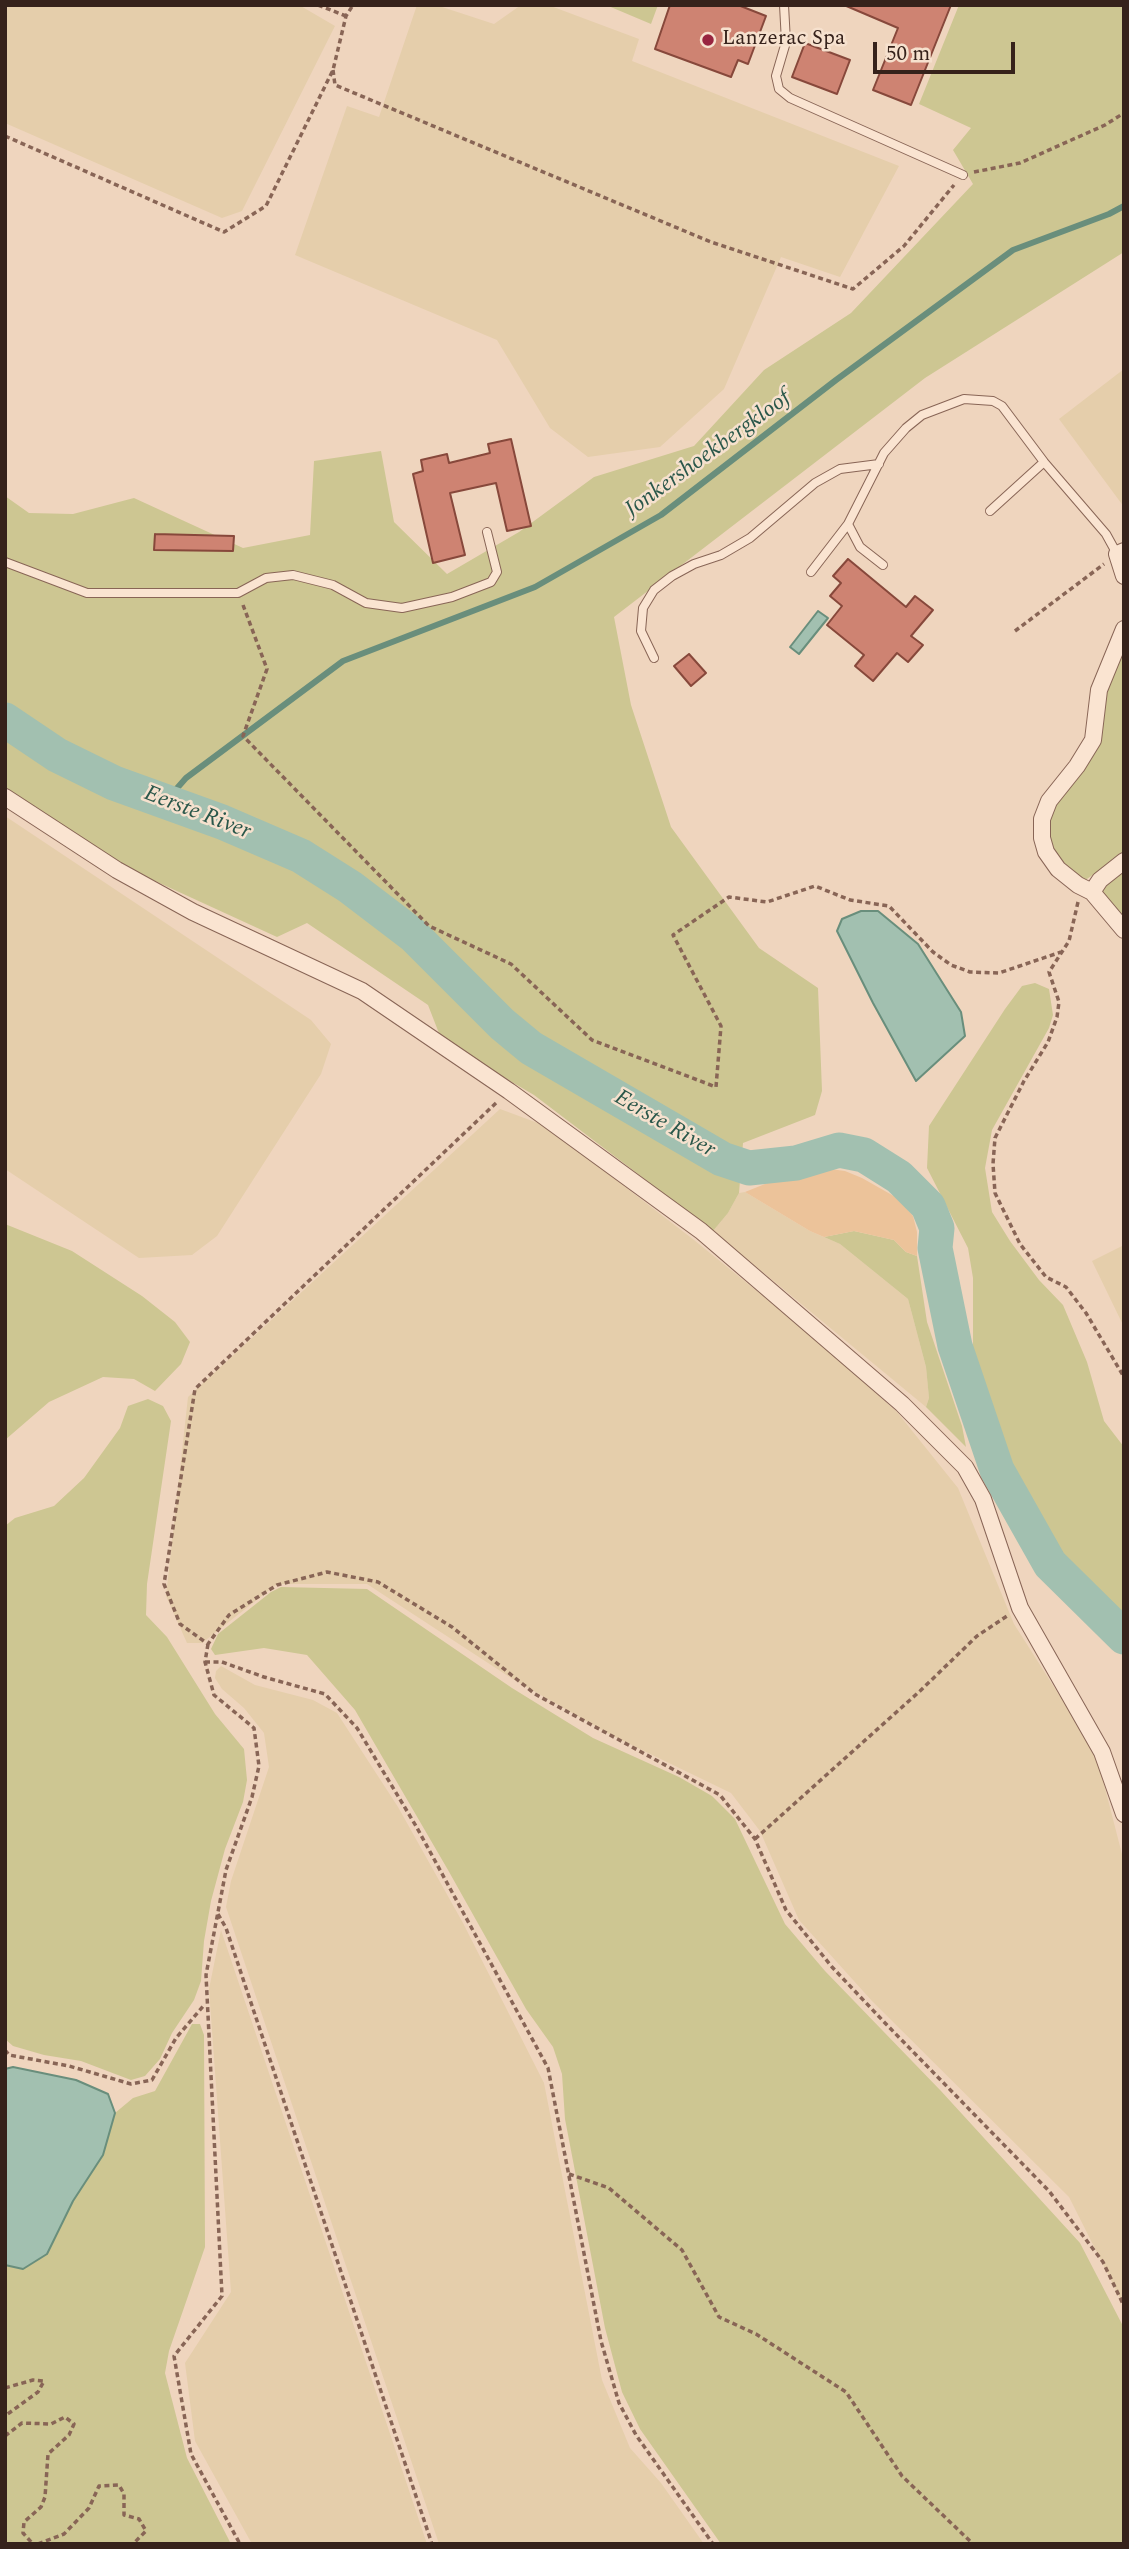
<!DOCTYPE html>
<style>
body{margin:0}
#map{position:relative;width:1129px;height:2549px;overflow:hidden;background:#efd5be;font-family:Spectral,serif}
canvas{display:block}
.frame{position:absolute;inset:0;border:7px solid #36221b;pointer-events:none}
.scale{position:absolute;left:873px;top:42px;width:142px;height:32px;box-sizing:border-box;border:4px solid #36221b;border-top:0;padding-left:9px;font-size:21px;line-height:24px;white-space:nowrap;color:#36221b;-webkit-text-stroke:5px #f6e1ce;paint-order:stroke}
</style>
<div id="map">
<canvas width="1129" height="2549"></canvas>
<div class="frame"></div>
<div class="scale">50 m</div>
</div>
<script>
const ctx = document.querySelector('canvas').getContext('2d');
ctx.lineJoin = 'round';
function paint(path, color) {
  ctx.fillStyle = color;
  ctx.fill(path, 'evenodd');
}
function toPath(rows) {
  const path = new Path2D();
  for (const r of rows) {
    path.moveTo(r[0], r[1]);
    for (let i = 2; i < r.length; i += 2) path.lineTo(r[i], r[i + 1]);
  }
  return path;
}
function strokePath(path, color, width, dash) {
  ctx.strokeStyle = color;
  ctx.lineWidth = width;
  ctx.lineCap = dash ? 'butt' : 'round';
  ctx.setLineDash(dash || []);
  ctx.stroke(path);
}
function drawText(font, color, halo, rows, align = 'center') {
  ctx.font = font + ' Spectral,serif';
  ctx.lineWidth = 5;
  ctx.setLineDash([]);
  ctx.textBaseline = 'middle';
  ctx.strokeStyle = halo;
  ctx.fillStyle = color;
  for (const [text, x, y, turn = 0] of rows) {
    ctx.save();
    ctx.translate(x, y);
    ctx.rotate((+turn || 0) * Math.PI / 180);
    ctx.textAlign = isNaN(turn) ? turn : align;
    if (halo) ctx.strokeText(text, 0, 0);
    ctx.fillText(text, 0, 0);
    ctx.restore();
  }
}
paint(toPath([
 [5,5,299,5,335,26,242,211,222,218,5,123],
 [417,5,436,5,494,24,521,5,548,5,639,39,632,61,899,166,840,277,781,257,724,389,660,447,588,457,550,428,497,340,295,255,347,106,379,117],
 [1124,369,1124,507,1059,419],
 [5,816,311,1020,331,1044,321,1074,217,1236,192,1255,139,1258,5,1169],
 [500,1109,546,1126,694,1240,806,1331,897,1412,958,1488,1014,1624,1096,1753,1124,1862,1124,2306,1069,2197,872,2001,799,1920,760,1831,731,1793,609,1734,511,1678,367,1584,277,1584,202,1643,187,1643,166,1596,188,1397],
 [745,1192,810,1231,840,1244,908,1299,926,1367,929,1398,926,1407,713,1231,728,1213,739,1193],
 [1124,1245,1124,1327,1092,1261],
 [221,1666,255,1685,313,1700,337,1713,398,1807,463,1923,544,2083,602,2380,630,2448,661,2483,704,2544,439,2544,226,1907,231,1881,269,1767,264,1733,244,1708,222,1689,215,1678,216,1671],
 [221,1930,427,2544,252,2544,195,2441,185,2363,231,2292,209,1989]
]), '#e5ceab');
paint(toPath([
 [606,5,658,5,651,24],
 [959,5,1124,5,1124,252,925,378,614,617,631,705,671,827,759,948,818,988,822,1091,815,1115,743,1143,739,1193,728,1213,713,1231,534,1095,442,1041,428,1005,307,923,277,937,118,864,5,787,5,496,29,513,73,514,134,498,243,548,310,535,314,461,381,451,394,522,447,574,519,532,594,477,694,446,764,370,851,313,973,184,953,150,971,128,919,104],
 [1124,640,1124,853,1084,881,1077,878,1051,851,1048,825,1059,797,1081,767,1104,687],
 [1124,866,1124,923,1100,892,1107,880],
 [1035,983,1049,989,1053,1015,1049,1028,992,1130,985,1168,992,1212,1010,1241,1039,1280,1063,1305,1087,1362,1104,1421,1124,1447,1124,1616,1077,1572,1049,1534,1019,1484,989,1414,973,1351,973,1278,968,1248,927,1168,929,1126,1005,1009,1022,986],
 [5,1224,72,1251,142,1296,175,1322,190,1342,181,1364,155,1391,134,1379,103,1377,49,1402,5,1440],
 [854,1231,894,1240,906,1252,917,1256,927,1322,962,1426,966,1447,926,1407,929,1398,926,1367,908,1299,840,1244,824,1237],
 [148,1399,163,1406,171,1421,147,1584,146,1615,167,1637,215,1714,244,1749,247,1780,243,1802,225,1849,211,1901,204,1941,201,1981,194,2000,172,2033,160,2059,145,2076,131,2080,81,2061,44,2055,13,2046,5,2039,5,1526,15,1518,54,1506,84,1478,120,1428,128,1406],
 [281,1587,367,1589,512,1688,593,1738,679,1777,712,1796,735,1819,785,1924,825,1971,941,2091,1080,2243,1124,2328,1124,2544,721,2544,640,2429,622,2392,605,2328,565,2119,562,2074,553,2047,526,2009,448,1870,355,1710,307,1655,264,1648,215,1655,211,1649,218,1634,271,1592],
 [192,2024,200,2024,204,2035,205,2247,169,2351,165,2373,187,2458,231,2544,5,2544,5,2265,23,2269,73,2201,103,2155,115,2113,133,2098,155,2091]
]), '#cdc692');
paint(toPath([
 [823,1168,845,1171,862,1178,899,1199,913,1216,917,1232,917,1256,906,1252,894,1240,854,1231,824,1237,810,1231,745,1192,775,1180]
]), '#ecc39a');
const water = toPath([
 [818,611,828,618,799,654,790,647,818,611],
 [861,911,878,911,918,944,961,1012,965,1036,916,1081,873,1003,837,931,842,919,861,911],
 [13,2067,76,2080,108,2094,115,2113,103,2155,73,2201,47,2254,23,2269,5,2265,5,2069,13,2067]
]);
paint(water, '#a2c0b0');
strokePath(water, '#698e7c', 2);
strokePath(toPath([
 [164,803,186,778,343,661,535,587,661,515,836,380,1013,250,1109,214,1124,206]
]), '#698e7c', 6);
strokePath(toPath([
 [5,720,57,755,114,783,222,822,301,856,350,887,413,935,502,1024,531,1048,722,1159,749,1168,796,1163,839,1150,864,1155,899,1177,928,1206,937,1228,935,1248,955,1346,997,1470,1050,1564,1124,1637]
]), '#a2c0b0', 35);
const building = toPath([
 [670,5,738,5,766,16,748,64,738,60,731,77,655,49,670,5],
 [844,5,951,5,911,105,873,90,898,28,844,5],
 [805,43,850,60,837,94,792,77,805,43],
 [511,439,531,526,507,531,496,483,450,493,465,555,433,563,413,474,423,471,421,460,447,454,449,463,490,453,488,444,511,439],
 [155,534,234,536,233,551,154,550,155,534],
 [848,559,906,607,915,596,933,610,911,636,923,645,908,662,897,653,873,681,855,666,864,655,827,625,842,606,830,596,841,583,833,576,848,559],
 [689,654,706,673,691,686,674,666,689,654]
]);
paint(building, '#ce8372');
strokePath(building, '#87483b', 2);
const service = toPath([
 [784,5,786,42,776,76,779,89,790,98,963,175],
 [990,511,1044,462],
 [848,524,860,547,883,565],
 [5,562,87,593,238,593,266,578,293,575,333,585,366,603,402,608,452,597,491,582,497,572,487,532],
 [811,572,848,524,884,453,906,428,922,415,964,399,993,401,1002,406,1044,462,1106,534,1117,554],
 [654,658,641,631,643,608,654,590,672,576,694,564,721,555,750,538,815,483,840,469,879,464]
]);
const minor = toPath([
 [1124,551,1117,554,1124,576],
 [5,797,117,870,193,912,362,991,509,1091,701,1231,902,1404,965,1467,983,1499,1020,1608,1102,1752,1124,1814],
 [1124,861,1100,880,1092,892,1124,930],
 [1092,892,1078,885,1058,869,1046,852,1042,838,1042,819,1049,801,1077,766,1093,740,1099,690,1124,629]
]);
strokePath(service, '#886556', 10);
strokePath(minor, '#886556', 18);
strokePath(toPath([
 [318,5,346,16],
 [333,70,335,85,711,242,853,289,904,246,954,185],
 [5,136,224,232,266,206,333,70,346,16,353,5],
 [974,172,1020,163,1105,125,1124,113],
 [243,605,267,669,243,736,429,926,511,964,592,1040,716,1087,721,1026,673,935,729,897,767,902,815,886,850,900,889,906,933,952,951,965,970,972,999,973,1064,951],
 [1015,631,1104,564],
 [1078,902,1069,941,1049,972,1059,1002,1057,1017,1048,1042,1024,1081,995,1138,993,1164,995,1193,1020,1244,1046,1277,1066,1287,1086,1313,1124,1377],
 [496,1103,195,1389,164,1584,180,1624,208,1644,229,1615,277,1585,327,1572,378,1582,452,1627,535,1694,720,1795,755,1839,786,1910,832,1967,886,2024,1049,2191,1103,2262,1124,2306],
 [208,1644,205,1662,214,1695,254,1728,259,1766,252,1797,226,1870,206,1975,222,2296,174,2356,191,2454,240,2544],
 [205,1662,222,1662,264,1677,325,1694,357,1728,416,1826,548,2068,601,2341,619,2403,636,2435,713,2544],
 [755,1839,920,1691,977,1636,1007,1616],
 [218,1914,226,1928,432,2544],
 [5,2050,9,2055,69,2066,131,2084,152,2080,176,2038,205,2004],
 [569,2174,609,2188,682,2250,719,2317,756,2334,846,2392,902,2476,973,2544],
 [5,2388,33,2380,44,2381,38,2392,5,2416],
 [5,2436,22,2423,51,2424,65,2417,74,2424,69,2435,48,2454,45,2497,41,2507,24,2522,23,2533,33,2544],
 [38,2544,64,2534,89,2508,99,2486,119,2485,124,2494,124,2515,139,2519,146,2531,133,2544]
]), '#886556', 3.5, [5, 3.5]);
strokePath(service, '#fae4d1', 8);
strokePath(minor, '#fae4d1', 16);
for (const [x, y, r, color] of [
 [708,40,7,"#982540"]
]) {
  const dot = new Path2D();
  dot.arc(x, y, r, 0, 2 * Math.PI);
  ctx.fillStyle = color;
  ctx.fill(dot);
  strokePath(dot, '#f6e1ce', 2.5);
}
drawText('21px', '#36221b', '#f6e1ce', [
 ["Lanzerac Spa",722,40]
], 'left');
drawText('italic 23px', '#2a574a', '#f6e1ce', [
 ["Jonkershoekbergkloof",709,455,-36],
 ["Eerste River",197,814,21],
 ["Eerste River",664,1125,30]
]);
</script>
